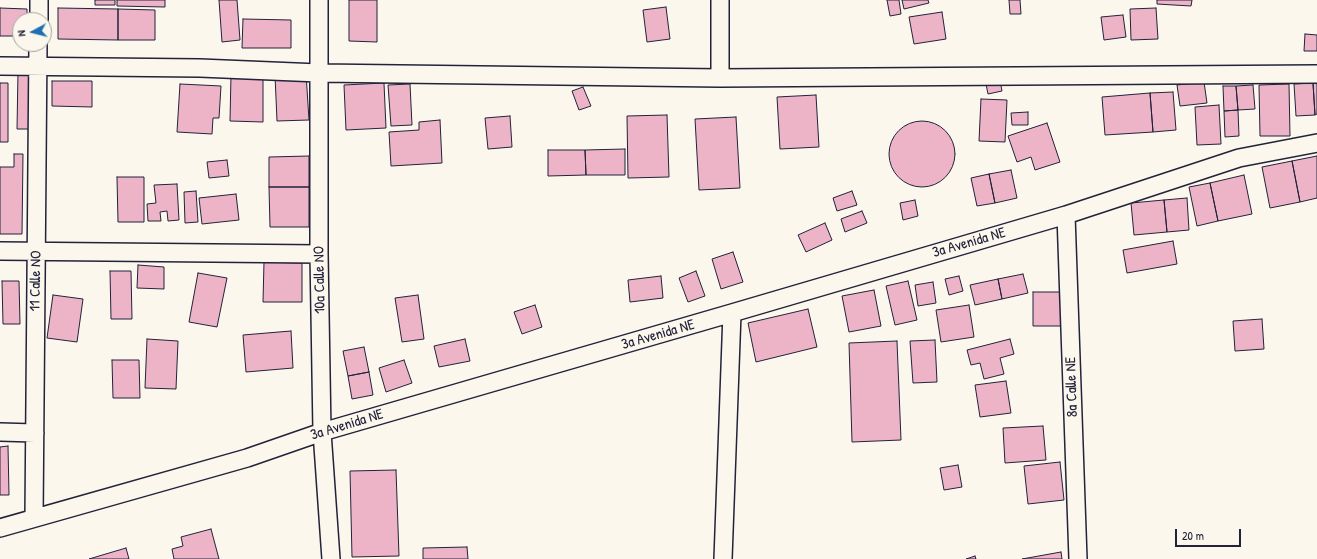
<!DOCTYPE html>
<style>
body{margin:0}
#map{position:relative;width:1317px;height:559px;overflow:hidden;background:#fbf7ec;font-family:"Patrick Hand",sans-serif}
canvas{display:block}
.north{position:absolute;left:12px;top:12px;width:40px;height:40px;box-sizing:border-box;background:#fbf7ec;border:1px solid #a4a2a5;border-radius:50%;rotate:263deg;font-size:11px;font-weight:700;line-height:16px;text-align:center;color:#22223b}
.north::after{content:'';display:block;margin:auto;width:14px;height:18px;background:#1f6fb2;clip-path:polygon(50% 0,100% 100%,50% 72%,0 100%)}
.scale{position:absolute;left:1175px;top:529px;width:66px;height:18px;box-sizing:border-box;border:2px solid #22223b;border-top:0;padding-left:5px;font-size:12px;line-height:14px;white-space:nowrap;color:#22223b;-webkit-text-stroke:3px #fbf7ec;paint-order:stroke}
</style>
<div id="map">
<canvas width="1317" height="559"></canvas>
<div class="north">N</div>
<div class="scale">20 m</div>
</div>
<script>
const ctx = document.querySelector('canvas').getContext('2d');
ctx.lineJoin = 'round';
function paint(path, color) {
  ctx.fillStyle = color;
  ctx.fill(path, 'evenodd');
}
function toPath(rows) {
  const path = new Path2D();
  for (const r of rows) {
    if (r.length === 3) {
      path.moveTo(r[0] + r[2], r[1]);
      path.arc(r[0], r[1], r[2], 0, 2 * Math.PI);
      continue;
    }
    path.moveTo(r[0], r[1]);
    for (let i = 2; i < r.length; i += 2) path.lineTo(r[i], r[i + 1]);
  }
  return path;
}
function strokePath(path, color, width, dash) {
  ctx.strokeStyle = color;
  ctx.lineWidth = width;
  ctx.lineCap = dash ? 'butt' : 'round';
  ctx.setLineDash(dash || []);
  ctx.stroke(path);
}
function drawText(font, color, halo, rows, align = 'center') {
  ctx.font = font + ' "Patrick Hand",sans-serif';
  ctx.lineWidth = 3;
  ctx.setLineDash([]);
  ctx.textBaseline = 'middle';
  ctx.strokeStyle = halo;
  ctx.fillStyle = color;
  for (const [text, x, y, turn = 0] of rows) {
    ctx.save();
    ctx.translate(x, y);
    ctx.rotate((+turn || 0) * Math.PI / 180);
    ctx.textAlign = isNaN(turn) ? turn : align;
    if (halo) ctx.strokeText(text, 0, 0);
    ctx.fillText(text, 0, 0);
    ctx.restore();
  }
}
const building = toPath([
 [95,0,115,0,115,5,95,5,95,0],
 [117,0,165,0,165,7,117,6,117,0],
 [219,0,237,0,240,40,222,42,219,0],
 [349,0,377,0,377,42,349,41,349,0],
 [887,0,899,0,901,14,890,16,887,0],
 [902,0,928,0,929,3,904,9,902,0],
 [1009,0,1020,0,1021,14,1010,14,1009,0],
 [1157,0,1192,0,1191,6,1157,4,1157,0],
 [666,7,670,39,647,42,643,10,666,7],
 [0,8,27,9,27,20,20,20,20,36,0,36,0,8],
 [58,8,118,9,118,40,58,39,58,8],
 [1156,8,1158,39,1131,40,1130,9,1156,8],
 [118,9,155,10,155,40,118,40,118,9],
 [942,12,946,39,914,44,909,17,942,12],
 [1123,15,1126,37,1104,40,1101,17,1123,15],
 [243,19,291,20,291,48,242,48,243,19],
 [1305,34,1317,35,1317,51,1304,51,1305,34],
 [18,72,32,72,32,129,17,129,18,72],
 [306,73,309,120,277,121,275,75,306,73],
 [231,75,263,76,263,122,230,121,231,75],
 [999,75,1002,91,988,94,985,79,999,75],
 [52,81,92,81,92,107,52,106,52,81],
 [1204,82,1207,103,1180,106,1177,85,1204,82],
 [0,83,8,83,8,142,0,142,0,83],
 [384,83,386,128,346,130,344,85,384,83],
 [1313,83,1315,115,1296,116,1294,84,1313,83],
 [1313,83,1317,83,1317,114,1315,115,1313,83],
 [180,84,221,86,219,118,213,118,212,134,177,132,180,84],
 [410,84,412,125,391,126,388,85,410,84],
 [1289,84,1290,136,1260,136,1259,85,1289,84],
 [1253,85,1255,109,1238,110,1236,86,1253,85],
 [1223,86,1236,86,1238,110,1224,111,1223,86],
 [583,87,591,106,579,110,572,91,583,87],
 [1173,92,1176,130,1153,132,1150,93,1173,92],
 [1150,93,1153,132,1105,135,1102,97,1150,93],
 [816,95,819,147,780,149,777,97,816,95],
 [981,99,1007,100,1005,142,979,141,981,99],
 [1219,105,1221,144,1197,145,1195,107,1219,105],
 [1238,110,1239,136,1225,137,1224,111,1238,110],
 [1028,112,1028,125,1012,125,1011,113,1028,112],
 [667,115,669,177,628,178,627,116,667,115],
 [510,116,512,147,488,149,485,118,510,116],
 [736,117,740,188,699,190,695,119,736,117],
 [440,120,442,163,391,166,389,132,419,130,419,122,440,120],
 [922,154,33],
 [1047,123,1060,162,1035,170,1031,157,1017,162,1008,136,1047,123],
 [625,149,625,175,586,175,585,150,625,149],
 [548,150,585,150,586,175,548,176,548,150],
 [14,154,23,154,22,234,0,234,0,167,14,167,14,154],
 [309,156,309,187,269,187,269,157,309,156],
 [1317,156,1317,198,1300,202,1292,161,1317,156],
 [227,160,229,176,209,178,207,162,227,160],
 [1292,161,1300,202,1270,208,1262,167,1292,161],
 [1011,170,1017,198,995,203,989,174,1011,170],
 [989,174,995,203,977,206,971,178,989,174],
 [1244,175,1252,214,1218,221,1210,183,1244,175],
 [117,177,144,177,144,222,118,222,117,177],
 [1210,183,1218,221,1197,226,1189,187,1210,183],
 [177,184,179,220,168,221,167,211,160,212,161,221,148,221,147,204,156,203,154,185,177,184],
 [269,187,309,187,309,227,270,227,269,187],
 [196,191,198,222,185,223,184,192,196,191],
 [852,191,857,205,837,211,833,198,852,191],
 [236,194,239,220,202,224,199,198,236,194],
 [1187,198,1189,230,1167,232,1164,200,1187,198],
 [915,200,918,216,903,220,900,203,915,200],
 [1164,200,1167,232,1134,235,1131,203,1164,200],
 [862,211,867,223,845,232,841,219,862,211],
 [825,223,832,240,806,252,798,235,825,223],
 [1173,241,1177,264,1127,273,1123,250,1173,241],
 [733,252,743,282,721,289,712,259,733,252],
 [264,262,302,263,302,302,263,302,264,262],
 [138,265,164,267,164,289,137,288,138,265],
 [110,271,131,271,132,319,111,319,110,271],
 [696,271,705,296,688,302,679,278,696,271],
 [198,273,227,278,217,327,189,322,198,273],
 [1023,274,1028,293,1002,299,998,279,1023,274],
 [661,276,663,298,630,302,628,280,661,276],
 [959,276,963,291,949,295,945,279,959,276],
 [998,279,1002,299,975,305,970,285,998,279],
 [2,281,19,281,20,324,3,324,2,281],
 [908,281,917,320,895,325,886,286,908,281],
 [933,282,936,303,918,306,915,285,933,282],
 [874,290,881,326,849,332,842,296,874,290],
 [1033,292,1062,292,1063,326,1033,326,1033,292],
 [53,295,83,299,77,342,47,338,53,295],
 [418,295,424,339,402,342,395,298,418,295],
 [535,305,542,327,522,334,514,312,535,305],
 [969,305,974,337,941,342,936,310,969,305],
 [808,309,817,347,756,362,748,323,808,309],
 [1262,319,1264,349,1235,351,1233,321,1262,319],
 [291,331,293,368,246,372,243,335,291,331],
 [147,339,178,341,176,389,145,388,147,339],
 [465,339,470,361,439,367,434,346,465,339],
 [1010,339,1014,354,1000,358,1004,374,984,379,980,363,971,365,967,350,1010,339],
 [935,340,937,382,913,383,910,341,935,340],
 [897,341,901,440,852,442,849,343,897,341],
 [364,347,369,372,348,376,343,351,364,347],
 [112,360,139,360,140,398,113,398,112,360],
 [404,360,412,383,386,392,379,368,404,360],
 [369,372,373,395,352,399,348,376,369,372],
 [1006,381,1011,413,980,417,975,385,1006,381],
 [1043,426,1046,460,1005,463,1003,428,1043,426],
 [8,446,9,495,0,495,0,447,8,446],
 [1060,462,1064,500,1028,504,1024,466,1060,462],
 [958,465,962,487,944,490,940,468,958,465],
 [396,470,399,556,352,557,350,471,396,470],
 [211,529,219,559,174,559,172,549,183,546,181,537,211,529],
 [467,547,468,559,423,559,423,548,467,547],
 [126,548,129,559,89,559,126,548],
 [1061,552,1062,559,1022,559,1061,552],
 [975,556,976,559,966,559,975,556]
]);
paint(building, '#edb4c7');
strokePath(building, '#22223b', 1);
const minor = toPath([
 [319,0,319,254,322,432,331,559],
 [39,20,39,0],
 [0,66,200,68,319,73,720,78,1317,74],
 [720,78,720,0],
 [1066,215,1078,559],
 [0,251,319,254],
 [0,432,35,433],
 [34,518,38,44],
 [0,528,247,458,322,432,732,313,1066,215,1239,158,1317,143],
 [723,559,732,313]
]);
strokePath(minor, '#22223b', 20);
strokePath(minor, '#fbf7ec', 17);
drawText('15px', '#22223b', '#fbf7ec', [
 ["3a Avenida NE",969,243,-16],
 ["10a Calle NO",320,280,-91],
 ["11 Calle NO",36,281,-89],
 ["3a Avenida NE",658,335,-16],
 ["8a Calle NE",1072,387,-92],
 ["3a Avenida NE",347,425,-17]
]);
</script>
